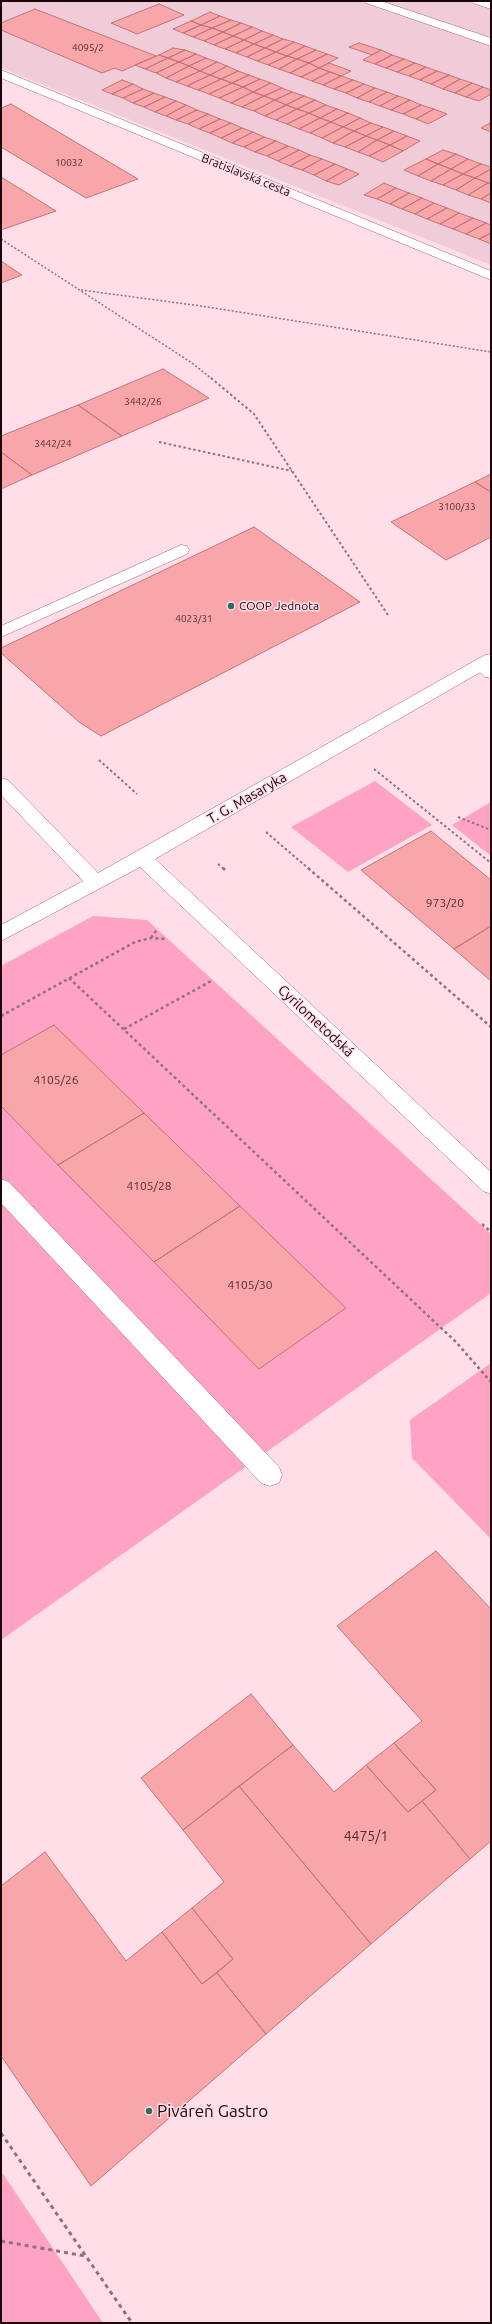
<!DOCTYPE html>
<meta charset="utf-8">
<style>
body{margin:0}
#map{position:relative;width:492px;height:2324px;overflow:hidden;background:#ffdee8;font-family:Ubuntu,sans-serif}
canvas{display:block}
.frame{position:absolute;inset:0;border:2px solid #1b030c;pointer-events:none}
</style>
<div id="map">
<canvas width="492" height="2324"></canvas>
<div class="frame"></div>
</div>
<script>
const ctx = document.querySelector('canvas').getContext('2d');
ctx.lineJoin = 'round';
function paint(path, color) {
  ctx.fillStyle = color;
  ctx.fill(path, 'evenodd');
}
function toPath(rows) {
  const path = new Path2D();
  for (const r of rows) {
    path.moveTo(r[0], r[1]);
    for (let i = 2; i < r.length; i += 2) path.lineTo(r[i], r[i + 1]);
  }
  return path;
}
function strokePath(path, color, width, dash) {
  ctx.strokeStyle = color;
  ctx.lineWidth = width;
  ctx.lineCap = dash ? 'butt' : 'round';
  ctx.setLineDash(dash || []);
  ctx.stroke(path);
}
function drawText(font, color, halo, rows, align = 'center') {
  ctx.font = font + ' Ubuntu,sans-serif';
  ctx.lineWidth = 3;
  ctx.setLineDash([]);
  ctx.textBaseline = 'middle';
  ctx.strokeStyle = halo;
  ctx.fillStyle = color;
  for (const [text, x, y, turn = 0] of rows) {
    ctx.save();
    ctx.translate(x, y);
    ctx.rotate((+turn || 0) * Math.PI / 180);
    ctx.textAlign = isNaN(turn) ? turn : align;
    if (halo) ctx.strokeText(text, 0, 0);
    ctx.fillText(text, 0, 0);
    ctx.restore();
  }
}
paint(toPath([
 [1,1,491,1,491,265,1,68]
]), '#f0ccd8');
paint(toPath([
 [375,781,432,825,348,872,291,827],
 [491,802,491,856,452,825],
 [93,916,147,920,491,1234,491,1293,1,1640,1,966],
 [491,1363,491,1539,412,1458,410,1420],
 [1,2171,103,2323,1,2323]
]), '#ffa2c3');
const building = toPath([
 [159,4,184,15,137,34,111,23,159,4],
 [35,9,156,56,122,71,115,68,102,73,1,30,1,23,35,9],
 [210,12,220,16,201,25,191,21,210,12],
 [220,16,231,20,212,28,201,25,220,16],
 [231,20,241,23,223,32,212,28,231,20],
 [191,21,201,25,183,33,173,29,191,21],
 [241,23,252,27,233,36,223,32,241,23],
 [201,25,212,28,193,37,183,33,201,25],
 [252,27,262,31,244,40,233,36,252,27],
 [212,28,223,32,204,41,193,37,212,28],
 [262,31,273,35,254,44,244,40,262,31],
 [223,32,233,36,214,45,204,41,223,32],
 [273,35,283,39,265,48,254,44,273,35],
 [233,36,244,40,225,49,214,45,233,36],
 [283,39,294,42,276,52,265,48,283,39],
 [244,40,254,44,236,53,225,49,244,40],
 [294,42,305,46,287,56,276,52,294,42],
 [359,43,381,50,372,55,349,47,359,43],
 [254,44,265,48,247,57,236,53,254,44],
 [305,46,316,50,297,59,287,56,305,46],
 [173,48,185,50,168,58,159,55,173,48],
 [265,48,276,52,257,61,247,57,265,48],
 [185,50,196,54,179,62,168,58,185,50],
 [316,50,327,54,309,63,297,59,316,50],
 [381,50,392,55,375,64,363,60,381,50],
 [276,52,287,56,268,65,257,61,276,52],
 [196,54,206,58,189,66,179,62,196,54],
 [327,54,338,58,319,68,309,63,327,54],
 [159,55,168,58,145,69,135,65,159,55],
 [392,55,404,59,386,68,375,64,392,55],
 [287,56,297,59,279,69,268,65,287,56],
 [168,58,179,62,156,73,145,69,168,58],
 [206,58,217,62,200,71,189,66,206,58],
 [297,59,309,63,290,73,279,69,297,59],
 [404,59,415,63,397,72,386,68,404,59],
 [179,62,189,66,166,78,156,73,179,62],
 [217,62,227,66,210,75,200,71,217,62],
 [309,63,319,68,301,77,290,73,309,63],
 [329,63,351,71,341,76,319,68,329,63],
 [415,63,426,67,409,76,397,72,415,63],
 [189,66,200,71,176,82,166,78,189,66],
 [227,66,238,71,221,79,210,75,227,66],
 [426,67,437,71,420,80,409,76,426,67],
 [319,68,330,72,312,81,301,77,319,68],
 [200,71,210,75,187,86,176,82,200,71],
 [238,71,249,75,232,83,221,79,238,71],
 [437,71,449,75,431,84,420,80,437,71],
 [330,72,341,76,323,85,312,81,330,72],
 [210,75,221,79,198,90,187,86,210,75],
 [249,75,260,79,243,87,232,83,249,75],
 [449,75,460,79,443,89,431,84,449,75],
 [341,76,353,80,334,89,323,85,341,76],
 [221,79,232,83,209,94,198,90,221,79],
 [260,79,271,83,253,92,243,87,260,79],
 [460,79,472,83,455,93,443,89,460,79],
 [122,80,133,84,112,94,102,90,122,80],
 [353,80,364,84,346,93,334,89,353,80],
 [232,83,243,87,219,98,209,94,232,83],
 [271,83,282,88,264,96,253,92,271,83],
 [472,83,483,87,466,97,455,93,472,83],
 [133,84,143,89,123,98,112,94,133,84],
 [364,84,375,88,357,98,346,93,364,84],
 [243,87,253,92,231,103,219,98,243,87],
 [483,87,491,90,491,94,479,101,466,97,483,87],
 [282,88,292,92,275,100,264,96,282,88],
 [375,88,387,92,369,102,357,98,375,88],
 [143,89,154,93,133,103,123,98,143,89],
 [253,92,264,96,242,107,231,103,253,92],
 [292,92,304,96,286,105,275,100,292,92],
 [387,92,398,96,380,106,369,102,387,92],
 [154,93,165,97,144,107,133,103,154,93],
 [264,96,275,100,254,111,242,107,264,96],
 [304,96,315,100,297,109,286,105,304,96],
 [398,96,410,100,391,110,380,106,398,96],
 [165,97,176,101,155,112,144,107,165,97],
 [275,100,286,105,265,116,254,111,275,100],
 [315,100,326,105,309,113,297,109,315,100],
 [410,100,421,105,403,114,391,110,410,100],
 [176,101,186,105,166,116,155,112,176,101],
 [11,104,138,179,86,198,1,147,1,108,11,104],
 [186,105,197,110,176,120,166,116,186,105],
 [286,105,297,109,276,120,265,116,286,105],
 [326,105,337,109,320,118,309,113,326,105],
 [421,105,434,109,416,119,403,114,421,105],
 [297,109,309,113,287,124,276,120,297,109],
 [337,109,348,113,331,122,320,118,337,109],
 [434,109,447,114,428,124,416,119,434,109],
 [197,110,208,114,188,124,176,120,197,110],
 [309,113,320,118,299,129,287,124,309,113],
 [348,113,360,118,343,127,331,122,348,113],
 [208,114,220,119,199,129,188,124,208,114],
 [320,118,331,122,310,133,299,129,320,118],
 [360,118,371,123,354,131,343,127,360,118],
 [220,119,231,123,210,133,199,129,220,119],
 [331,122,343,127,322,138,310,133,331,122],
 [231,123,242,128,221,138,210,133,231,123],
 [371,123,383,127,366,136,354,131,371,123],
 [490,123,491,132,481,128,490,123],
 [343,127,354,131,333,143,322,138,343,127],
 [383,127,394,131,377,140,366,136,383,127],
 [242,128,253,132,232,143,221,138,242,128],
 [354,131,366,136,345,147,333,143,354,131],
 [394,131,407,136,390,145,377,140,394,131],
 [253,132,264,137,244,147,232,143,253,132],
 [366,136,377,140,358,152,345,147,366,136],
 [407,136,420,141,403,151,390,145,407,136],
 [264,137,276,141,255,152,244,147,264,137],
 [377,140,390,145,369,156,358,152,377,140],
 [276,141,288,146,267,156,255,152,276,141],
 [390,145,403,151,383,162,369,156,390,145],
 [288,146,299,150,278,161,267,156,288,146],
 [299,150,310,155,290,166,278,161,299,150],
 [443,150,456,154,438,164,426,159,443,150],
 [456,154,468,159,451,169,438,164,456,154],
 [310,155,322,159,302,170,290,166,310,155],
 [322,159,335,164,314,175,302,170,322,159],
 [426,159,438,164,418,176,404,170,426,159],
 [468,159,481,164,463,174,451,169,468,159],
 [335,164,347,169,326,181,314,175,335,164],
 [438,164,451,169,431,181,418,176,438,164],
 [481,164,491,167,491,169,475,178,463,174,481,164],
 [347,169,359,174,339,185,326,181,347,169],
 [451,169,463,174,443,185,431,181,451,169],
 [491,169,491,181,488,183,475,178,491,169],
 [463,174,475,178,456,190,443,185,463,174],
 [1,177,56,211,1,230,1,177],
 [475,178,488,183,468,195,456,190,475,178],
 [384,183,396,188,377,199,364,195,384,183],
 [488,183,491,184,491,193,481,199,468,195,488,183],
 [396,188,409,193,390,204,377,199,396,188],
 [409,193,422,198,402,209,390,204,409,193],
 [491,193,491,203,481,199,491,193],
 [422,198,434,203,415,214,402,209,422,198],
 [434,203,447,208,427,219,415,214,434,203],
 [447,208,459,213,440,224,427,219,447,208],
 [459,213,473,218,453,229,440,224,459,213],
 [473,218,486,223,466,234,453,229,473,218],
 [486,223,491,225,491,233,479,239,466,234,486,223],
 [491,233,491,244,479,239,491,233],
 [1,261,22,275,1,283,1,261],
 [163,369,209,398,122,436,78,405,163,369],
 [78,405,122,436,32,475,1,452,1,436,78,405],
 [1,452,32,475,1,489,1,452],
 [491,474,491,492,475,482,491,474],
 [475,482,491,492,491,537,446,560,391,522,475,482],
 [254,527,360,602,101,736,79,722,1,653,1,648,254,527],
 [431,831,491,880,491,926,454,949,361,870,431,831],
 [491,926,491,981,454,949,491,926],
 [54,1025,144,1113,58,1165,1,1106,1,1055,54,1025],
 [144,1113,240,1206,154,1262,58,1165,144,1113],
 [240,1206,346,1308,259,1369,154,1262,240,1206],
 [436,1551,491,1609,491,1841,470,1859,422,1801,436,1790,394,1743,422,1721,337,1626,436,1551],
 [251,1694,293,1745,183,1830,141,1778,251,1694],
 [394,1743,436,1790,408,1812,366,1765,394,1743],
 [293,1745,334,1792,366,1765,408,1812,422,1801,470,1859,371,1944,239,1786,293,1745],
 [239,1786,371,1944,266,2034,217,1973,233,1959,192,1908,224,1882,183,1830,239,1786],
 [45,1852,126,1961,162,1932,202,1984,217,1973,266,2034,91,2186,1,2056,1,1886,45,1852],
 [192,1908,233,1959,202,1984,162,1932,192,1908]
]);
paint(building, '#f8a6a9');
strokePath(building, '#c17578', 1);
const lane = toPath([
 [364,1,381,1,491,38,491,46,366,3,364,1],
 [471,1,491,2,491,9,473,3,471,1],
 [181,545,187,546,189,550,187,554,1,637,1,626,181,545],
 [481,660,491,664,491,678,485,677,472,665,475,661,481,660],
 [1,1179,9,1182,279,1467,282,1475,279,1483,270,1486,261,1483,1,1203,1,1179]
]);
const street = toPath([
 [1,70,491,271,491,280,1,78,1,70],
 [491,654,491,666,155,859,491,1172,491,1194,483,1191,140,867,1,941,1,925,83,881,1,795,1,778,8,780,98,873,485,655,491,654]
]);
strokePath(lane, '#a65f79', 1);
strokePath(street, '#a65f79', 1);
strokePath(toPath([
 [1,239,192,363,212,379],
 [81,290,201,306,491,352]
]), '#8f727b', 1.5, [2, 2]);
strokePath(toPath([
 [211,378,254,414,388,615],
 [159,442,292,471],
 [99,760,137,794],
 [374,769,491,863],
 [458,817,491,830],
 [266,832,309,869],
 [218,864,224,869]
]), '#8f727b', 2, [2.5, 2.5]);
strokePath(toPath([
 [223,868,225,870],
 [308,868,491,1027],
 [151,938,158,928],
 [69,978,456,1342,491,1382],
 [1,1016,135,942,151,938,166,939],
 [124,1029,213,980],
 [482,1224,491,1232]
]), '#8f727b', 2.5, [3, 3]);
strokePath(toPath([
 [1,2133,132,2323],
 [1,2241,85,2256]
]), '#8f727b', 3, [4, 4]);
paint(lane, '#fff');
paint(street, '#fff');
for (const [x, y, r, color] of [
 [231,606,4,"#2a6e60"],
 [149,2111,4,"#2a6e60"]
]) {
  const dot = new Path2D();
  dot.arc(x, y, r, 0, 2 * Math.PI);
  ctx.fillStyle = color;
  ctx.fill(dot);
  strokePath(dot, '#ffdee8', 1.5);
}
drawText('10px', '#522c33', null, [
 ["4095/2",88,48],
 ["10032",69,163],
 ["3442/26",143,402],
 ["3442/24",53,444],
 ["3100/33",457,507],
 ["4023/31",194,619]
]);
drawText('12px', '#1b030c', '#ffdee8', [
 ["Bratislavská cesta",246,175,22]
]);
drawText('12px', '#1b030c', '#ffdee8', [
 ["COOP Jednota",239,606]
], 'left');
drawText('12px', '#522c33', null, [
 ["973/20",445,903],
 ["4105/26",56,1080],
 ["4105/28",149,1186],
 ["4105/30",250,1285]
]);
drawText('14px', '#1b030c', '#ffdee8', [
 ["T. G. Masaryka",247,798,-30],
 ["Cyrilometodská",316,1021,43]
]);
drawText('14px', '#522c33', null, [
 ["4475/1",366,1836]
]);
drawText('17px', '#1b030c', '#ffdee8', [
 ["Piváreň Gastro",157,2111]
], 'left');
</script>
